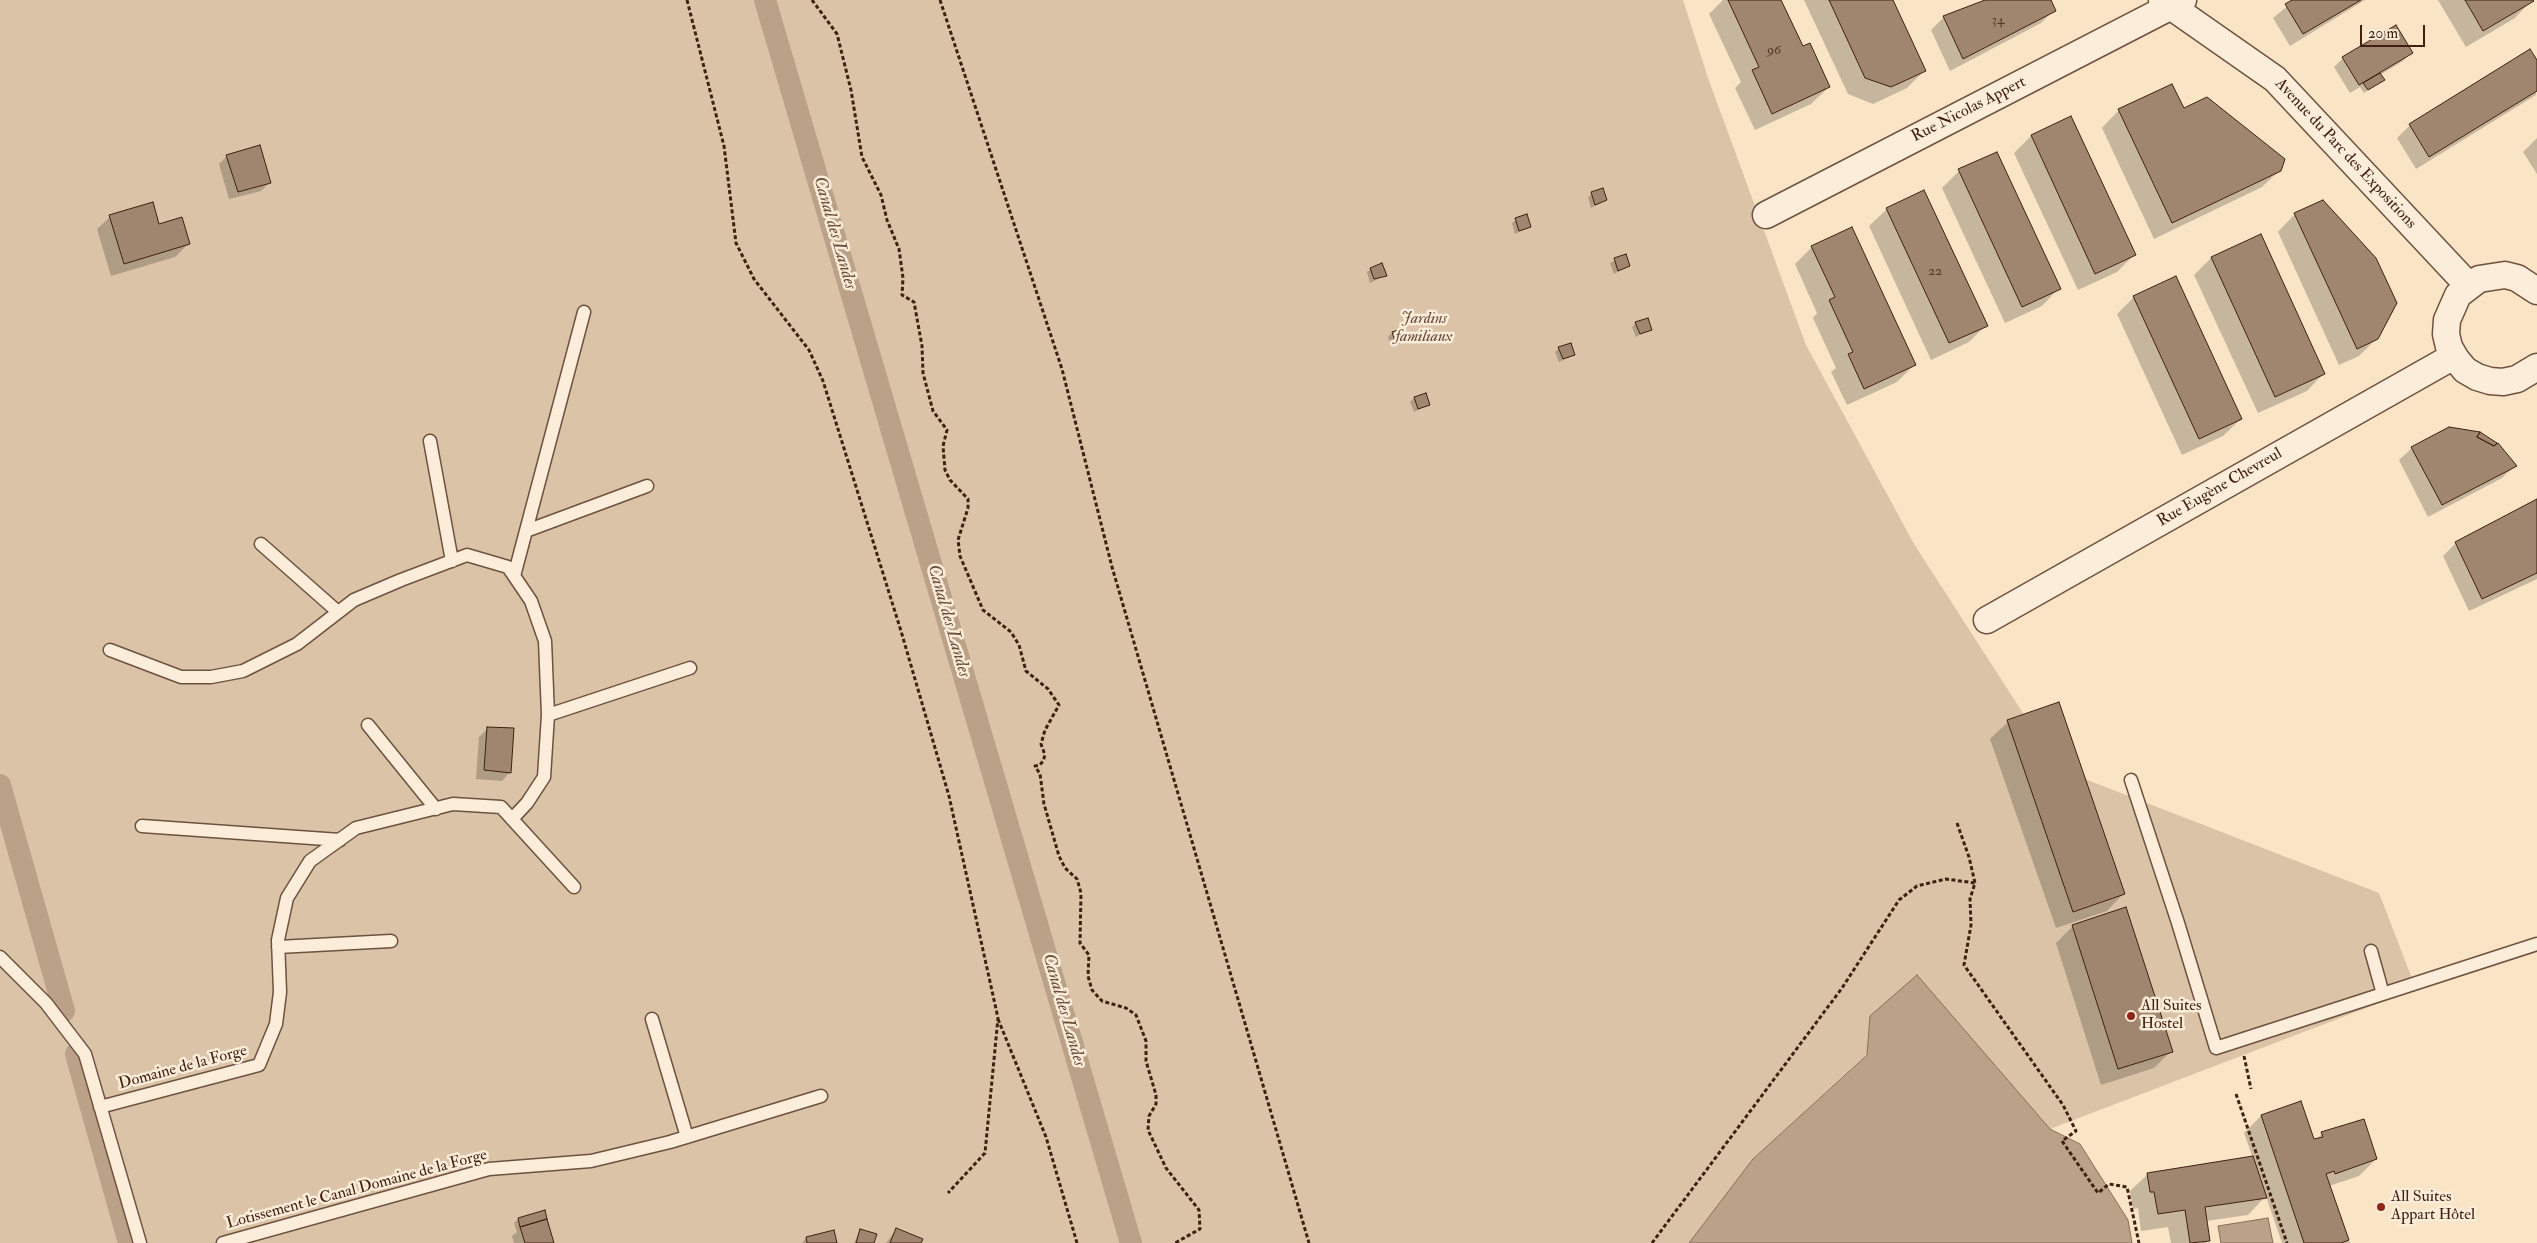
<!DOCTYPE html>
<meta charset="utf-8">
<style>
body{margin:0}
#map{position:relative;width:2537px;height:1243px;overflow:hidden;background:#f9e4c6;font-family:"IM FELL Double Pica",serif}
canvas{display:block}
.scale{position:absolute;left:2360px;top:25px;width:65px;height:22px;box-sizing:border-box;border:2px solid #402010;border-top:0;padding-left:6px;font-size:15px;line-height:18px;white-space:nowrap;color:#402010;-webkit-text-stroke:4px #fbedda;paint-order:stroke}
</style>
<div id="map">
<canvas width="2537" height="1243"></canvas>
<div class="scale">20 m</div>
</div>
<script>
const ctx = document.querySelector('canvas').getContext('2d');
ctx.lineJoin = 'round';
function paint(path, color) {
  ctx.fillStyle = color;
  ctx.fill(path, 'evenodd');
}
function toPath(rows) {
  const path = new Path2D();
  for (const r of rows) {
    path.moveTo(r[0], r[1]);
    for (let i = 2; i < r.length; i += 2) path.lineTo(r[i], r[i + 1]);
  }
  return path;
}
function strokePath(path, color, width, dash) {
  ctx.strokeStyle = color;
  ctx.lineWidth = width;
  ctx.lineCap = dash ? 'butt' : 'round';
  ctx.setLineDash(dash || []);
  ctx.stroke(path);
}
function drawText(font, color, halo, rows, align = 'center') {
  ctx.font = font + ' "IM FELL Double Pica",serif';
  ctx.lineWidth = 5;
  ctx.setLineDash([]);
  ctx.textBaseline = 'middle';
  ctx.strokeStyle = halo;
  ctx.fillStyle = color;
  for (const [text, x, y, turn = 0] of rows) {
    ctx.save();
    ctx.translate(x, y);
    ctx.rotate((+turn || 0) * Math.PI / 180);
    ctx.textAlign = isNaN(turn) ? turn : align;
    if (halo) ctx.strokeText(text, 0, 0);
    ctx.fillText(text, 0, 0);
    ctx.restore();
  }
}
paint(toPath([
 [0,0,1683,0,1708,78,1806,345,1914,544,2059,769,2379,893,2416,989,2050,1129,1917,976,1870,1016,1867,1054,1753,1159,1689,1243,0,1243]
]), '#dac3a7');
const water = toPath([
 [1917,975,2050,1129,2080,1144,2128,1220,2132,1243,1689,1243,1753,1159,1867,1055,1870,1016,1917,975],
 [2268,1218,2273,1243,2221,1243,2218,1226,2268,1218]
]);
paint(water, '#baa188');
strokePath(water, '#896d58', 1);
paint(toPath([
 [1723,0,1780,0,1802,48,1829,87,1811,104,1755,130,1735,88,1741,82,1709,14],
 [1804,0,1891,0,1924,71,1907,88,1873,104,1848,94],
 [1988,0,2049,0,2054,10,2041,23,1950,71,1931,30,1944,17],
 [2295,0,2365,0,2290,46,2273,18],
 [2438,0,2532,0,2515,18,2466,47],
 [2411,53,2403,61,2380,75,2383,80,2364,93,2360,87,2350,93,2334,67,2343,58],
 [2537,63,2536,95,2416,169,2397,138,2410,125],
 [2119,110,2183,110,2280,170,2262,187,2154,239,2102,128],
 [2071,118,2134,255,2117,272,2078,290,2014,153,2031,136],
 [2537,138,2537,174,2523,152],
 [227,156,269,183,261,191,229,199,219,164],
 [1959,171,2059,288,2042,306,2005,323,1942,188],
 [1592,194,1606,200,1591,208,1588,197],
 [1887,209,1986,325,1969,342,1931,360,1869,226],
 [2295,214,2377,338,2359,356,2339,365,2278,232],
 [110,217,159,226,188,244,175,257,111,276,97,229],
 [1516,220,1530,226,1515,234,1512,223],
 [2260,235,2324,373,2307,391,2258,413,2194,275,2211,258],
 [1812,247,1914,365,1897,382,1847,405,1831,372,1836,368,1813,318,1817,313,1795,264],
 [1625,256,1628,266,1614,274,1610,263],
 [1371,269,1385,275,1370,283,1367,272],
 [2134,297,2241,419,2223,436,2182,455,2117,314],
 [1636,323,1650,329,1636,337,1632,327],
 [1392,333,1406,340,1392,347,1388,337],
 [1559,348,1573,355,1559,362,1555,352],
 [1414,398,1428,405,1414,412,1410,402],
 [2496,444,2515,466,2502,478,2428,517,2399,460,2412,448],
 [2537,502,2537,579,2469,611,2443,556,2456,543],
 [2058,704,2124,893,2107,911,2056,928,1990,739,2008,722],
 [488,728,510,772,502,781,476,779,479,737],
 [2073,926,2171,1051,2154,1068,2101,1085,2056,943],
 [2261,1116,2314,1141,2322,1134,2363,1120,2376,1159,2359,1176,2329,1186,2350,1243,2282,1243,2266,1196,2248,1215,2206,1221,2209,1240,2206,1243,2171,1243,2168,1227,2141,1231,2138,1208,2133,1209,2130,1191,2148,1174,2253,1158,2244,1133],
 [518,1219,553,1243,514,1243,512,1236,517,1232,514,1223],
 [860,1230,873,1243,854,1243],
 [896,1230,919,1243,886,1243],
 [833,1232,836,1243,802,1243,806,1238]
]), '#0003');
strokePath(toPath([
 [765,0,1131,1243],
 [0,785,64,1011],
 [76,1054,129,1243]
]), '#baa188', 22);
const building = toPath([
 [1728,0,1781,0,1803,46,1810,43,1830,87,1772,114,1752,70,1759,67,1728,0],
 [1829,0,1893,0,1926,71,1891,87,1865,78,1829,0],
 [1985,0,2051,0,2056,11,1963,59,1943,16,1985,0],
 [2292,0,2361,0,2303,34,2285,4,2292,0],
 [2465,0,2533,0,2534,1,2483,31,2465,0],
 [2396,25,2413,53,2359,85,2342,57,2396,25],
 [2530,49,2537,60,2537,91,2429,157,2409,124,2530,49],
 [2380,73,2385,80,2368,90,2363,83,2380,73],
 [2172,84,2184,108,2207,97,2285,159,2281,171,2172,223,2118,109,2172,84],
 [2071,116,2136,255,2095,274,2031,135,2071,116],
 [260,145,271,183,238,192,226,155,260,145],
 [1997,152,2061,289,2022,307,1958,169,1997,152],
 [1603,188,1607,200,1595,205,1591,192,1603,188],
 [1924,190,1988,326,1949,343,1886,208,1924,190],
 [2323,200,2376,258,2397,303,2378,339,2357,349,2294,213,2323,200],
 [153,202,159,224,182,217,190,244,124,264,109,215,153,202],
 [1527,214,1531,227,1519,231,1515,218,1527,214],
 [1852,227,1916,365,1864,389,1848,354,1853,352,1829,300,1835,297,1811,246,1852,227],
 [2261,234,2325,374,2275,397,2211,257,2261,234],
 [1626,254,1630,266,1618,271,1614,258,1626,254],
 [1382,263,1387,276,1374,279,1370,268,1382,263],
 [2176,276,2242,419,2199,439,2133,296,2176,276],
 [1648,318,1652,330,1640,334,1635,322,1648,318],
 [1404,328,1408,340,1396,344,1392,332,1404,328],
 [1571,343,1575,355,1563,359,1558,347,1571,343],
 [1426,393,1430,405,1418,409,1414,397,1426,393],
 [2449,427,2480,432,2477,437,2494,446,2498,443,2517,466,2442,505,2411,447,2449,427],
 [2480,432,2497,443,2494,446,2477,437,2480,432],
 [2537,499,2537,573,2482,599,2455,542,2537,499],
 [2059,702,2125,894,2073,912,2007,720,2059,702],
 [487,727,514,728,511,773,484,770,487,727],
 [2126,907,2173,1052,2118,1069,2072,925,2126,907],
 [2301,1101,2314,1139,2323,1137,2321,1132,2364,1119,2377,1159,2335,1174,2334,1171,2326,1174,2349,1240,2341,1243,2304,1243,2261,1115,2301,1101],
 [2253,1156,2267,1198,2205,1207,2210,1241,2190,1243,2185,1210,2158,1214,2154,1192,2150,1192,2147,1173,2253,1156],
 [545,1210,547,1219,520,1227,518,1218,545,1210],
 [547,1219,554,1243,525,1243,520,1227,547,1219],
 [896,1228,923,1239,921,1243,890,1243,896,1228],
 [860,1229,877,1234,874,1243,856,1243,860,1229],
 [834,1230,837,1243,807,1243,806,1237,834,1230]
]);
paint(building, '#a0866f');
strokePath(building, '#402010', 1);
const lane = toPath([
 [430,441,452,561],
 [526,531,647,486],
 [261,544,338,612],
 [514,576,584,312],
 [110,650,181,677,211,677,243,671,297,644,354,600,401,580,467,555,508,567,531,601,545,641,548,715,544,777,527,803,512,819],
 [548,715,690,668],
 [368,725,436,809],
 [2131,780,2178,923,2216,1048,2537,944],
 [142,826,340,840],
 [278,947,391,941],
 [2371,951,2383,994],
 [0,957,46,1003,85,1054,140,1243],
 [652,1019,687,1137],
 [100,1107,259,1065,276,1024,280,992,278,940,287,898,310,861,356,828,453,804,501,807,574,887],
 [223,1243,489,1169,591,1161,670,1142,821,1096]
]);
const street = toPath([
 [2162,0,2275,79,2468,285],
 [1766,215,2183,0],
 [2537,291,2517,278,2505,275,2479,279,2458,295,2447,320,2446,334,2449,347,2456,359,2465,370,2477,377,2490,381,2503,382,2517,379,2537,367],
 [1987,620,2454,356]
]);
strokePath(lane, '#6e513e', 15);
strokePath(street, '#6e513e', 29);
strokePath(toPath([
 [687,0,724,146,736,243,754,279,809,350,823,381,901,631,949,796,998,1018,985,1153,948,1193],
 [812,0,837,34,851,90,862,157,881,195,887,220,899,249,903,278,902,295,914,302,922,346,923,373,933,411,947,430,943,446,945,470,950,480,968,499,968,508,958,540,960,556,983,610,1011,632,1019,645,1026,671,1048,689,1059,705,1045,730,1041,744,1045,755,1043,761,1040,765,1035,766,1040,774,1044,804,1059,856,1065,868,1077,879,1081,893,1080,943,1089,955,1088,976,1092,990,1102,1001,1126,1008,1136,1015,1146,1041,1146,1061,1156,1095,1156,1104,1149,1116,1148,1130,1166,1168,1199,1210,1200,1229,1175,1243],
 [940,0,1062,369,1112,567,1309,1243],
 [1957,823,1969,857,1975,883,1970,899,1971,925,1964,965,2063,1105,2076,1131,2062,1141,2098,1193,2109,1184,2127,1187,2139,1243],
 [998,1019,1046,1137,1077,1243],
 [2244,1056,2251,1089],
 [2236,1094,2287,1243],
 [1652,1243,1842,988,1899,900,1917,886,1946,879,1975,883]
]), '#402010', 3, [4, 2.5]);
strokePath(lane, '#fbedda', 12);
strokePath(street, '#fbedda', 26);
for (const [x, y, r, color] of [
 [2131,1016,5,"#8f2418"],
 [2381,1207,5,"#8f2418"]
]) {
  const dot = new Path2D();
  dot.arc(x, y, r, 0, 2 * Math.PI);
  ctx.fillStyle = color;
  ctx.fill(dot);
  strokePath(dot, '#fbedda', 2);
}
drawText('14px', '#583a28', null, [
 ["34",1998,21],
 ["96",1774,51],
 ["22",1935,272]
]);
drawText('16px', '#402010', '#fbedda', [
 ["Rue Nicolas Appert",1969,110,-27],
 ["Avenue du Parc des Expositions",2345,154,47],
 ["Rue Eugène Chevreul",2220,488,-30],
 ["Domaine de la Forge",183,1068,-15],
 ["Lotissement le Canal Domaine de la Forge",357,1190,-15]
]);
drawText('italic 16px', '#664936', '#fbedda', [
 ["Jardins",1424,320],
 ["familiaux",1424,338]
]);
drawText('16px', '#402010', '#fbedda', [
 ["All Suites",2141,1007],
 ["Hostel",2141,1025],
 ["All Suites",2391,1198],
 ["Appart Hôtel",2391,1216]
], 'left');
drawText('italic 18px', '#6b4d3a', '#fbedda', [
 ["Canal des Landes",834,233,74],
 ["Canal des Landes",948,621,74],
 ["Canal des Landes",1063,1010,74]
]);
</script>
